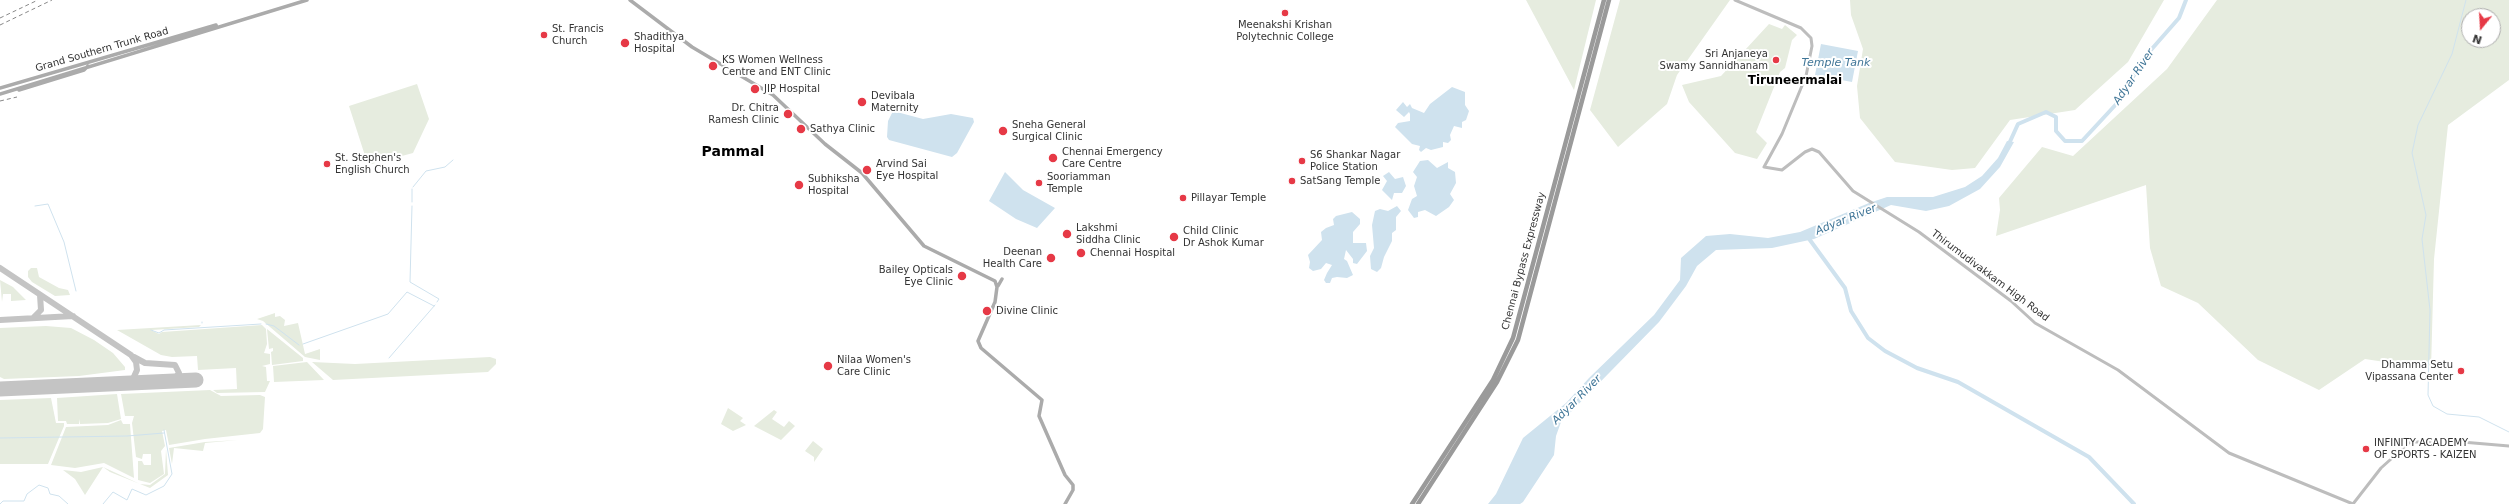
<!DOCTYPE html>
<style>
body{margin:0}
#map{position:relative;width:2509px;height:504px;overflow:hidden;background:#fff;font-family:"DejaVu Sans",sans-serif}
canvas{display:block}
.north{position:absolute;left:2461px;top:8px;width:40px;height:40px;box-sizing:border-box;background:#fff;border:1px solid #adadad;border-radius:50%;rotate:198deg;font-size:11px;font-weight:700;line-height:16px;text-align:center;color:#333}
.north::after{content:'';display:block;margin:auto;width:14px;height:18px;background:#e63946;clip-path:polygon(50% 0,100% 100%,50% 72%,0 100%)}
</style>
<div id="map">
<canvas width="2509" height="504"></canvas>
<div class="north">N</div>
</div>
<script>
const ctx = document.querySelector('canvas').getContext('2d');
ctx.lineJoin = 'round';
function paint(path, color) {
  ctx.fillStyle = color;
  ctx.fill(path, 'evenodd');
}
function toPath(rows) {
  const path = new Path2D();
  for (const r of rows) {
    path.moveTo(r[0], r[1]);
    for (let i = 2; i < r.length; i += 2) path.lineTo(r[i], r[i + 1]);
  }
  return path;
}
function strokePath(path, color, width, dash) {
  ctx.strokeStyle = color;
  ctx.lineWidth = width;
  ctx.lineCap = dash ? 'butt' : 'round';
  ctx.setLineDash(dash || []);
  ctx.stroke(path);
}
function drawText(font, color, halo, rows, align = 'center') {
  ctx.font = font + ' "DejaVu Sans",sans-serif';
  ctx.lineWidth = 4;
  ctx.setLineDash([]);
  ctx.textBaseline = 'middle';
  ctx.strokeStyle = halo;
  ctx.fillStyle = color;
  for (const [text, x, y, turn = 0] of rows) {
    ctx.save();
    ctx.translate(x, y);
    ctx.rotate((+turn || 0) * Math.PI / 180);
    ctx.textAlign = isNaN(turn) ? turn : align;
    if (halo) ctx.strokeText(text, 0, 0);
    ctx.fillText(text, 0, 0);
    ctx.restore();
  }
}
paint(toPath([
 [1526,0,1596,0,1574,90],
 [1620,0,1730,0,1677,75,1667,104,1618,147,1590,110],
 [1850,0,2164,0,2128,62,2075,110,2010,120,1975,168,1952,170,1895,162,1860,118,1857,86,1863,49,1851,15],
 [2217,0,2509,0,2509,80,2448,125,2434,259,2431,369,2365,359,2319,390,2258,360,2198,303,2161,286,2150,248,2146,185,1996,236,2000,210,1999,198,2042,147,2073,156,2167,69],
 [2469,16,2493,16,2493,40,2469,40],
 [1769,24,1782,29,1785,25,1797,35,1792,40,1785,68,1780,72,1756,132,1767,143,1757,159,1735,153,1689,102,1682,85,1721,76],
 [417,84,429,119,413,153,368,165,349,106],
 [37,268,39,277,59,288,68,290,70,295,55,296,32,282,28,277,28,271,31,268],
 [0,280,13,287,26,300,11,301,11,294,3,294,2,302],
 [275,313,275,317,280,316,285,320,284,326,298,323,305,354,320,349,320,360,305,357,263,321,257,319],
 [201,325,199,327,151,330,159,334,162,332,262,325,266,329,267,344,264,353,270,354,270,364,262,366,266,367,267,381,270,381,265,392,217,393,213,390,237,389,236,368,198,370,197,356,172,357,161,355,117,330],
 [46,326,71,328,94,340,113,353,125,367,125,370,79,376,4,379,0,377,0,328],
 [267,329,303,358,303,361,272,365,271,352,273,351,273,348,269,349],
 [490,357,496,359,496,364,488,372,333,380,312,362,355,364],
 [307,362,324,380,274,382,273,366],
 [210,390,221,396,260,395,265,397,263,429,260,433,205,439,169,445,166,430,162,431,165,446,161,451,164,474,150,483,138,480,138,461,142,461,144,465,151,465,151,454,143,454,142,459,136,457,132,423,134,416,125,416,121,394],
 [117,394,121,419,108,423,80,424,80,419,79,424,67,424,66,421,58,421,57,398],
 [51,398,56,423,64,423,64,426,48,464,0,464,0,400],
 [728,408,743,418,740,421,746,425,733,431,721,424],
 [774,410,777,412,772,419,784,427,789,421,795,426,781,440,754,426],
 [121,420,123,424,130,424,134,478,104,463,75,468,51,465,66,427,108,425],
 [238,440,205,443,203,451,174,448,172,464,169,448,205,442],
 [813,441,823,449,814,462,814,457,805,451],
 [166,449,168,475,150,488,110,472,103,467,85,495,75,479,63,470,81,472,103,467,140,484,150,485,165,474]
]), '#e6ecdf');
paint(toPath([
 [1821,44,1858,51,1852,82,1815,75],
 [1452,87,1465,92,1465,105,1469,111,1466,120,1462,122,1462,128,1454,126,1450,135,1451,140,1448,143,1443,142,1443,147,1431,150,1426,148,1421,152,1419,150,1420,146,1412,144,1395,127,1398,123,1410,121,1410,114,1409,112,1404,117,1396,110,1403,102,1407,107,1410,104,1412,108,1424,113,1430,104],
 [893,111,923,119,951,114,973,118,974,122,957,153,952,157,889,140,887,137,888,121],
 [2007,141,2014,142,2000,167,1980,189,1949,206,1926,211,1891,205,1814,239,1772,248,1716,250,1697,266,1686,286,1659,322,1561,422,1556,436,1554,455,1523,502,1520,504,1488,504,1496,494,1523,438,1566,403,1589,378,1654,315,1680,280,1681,258,1706,236,1730,234,1768,238,1800,232,1869,203,1887,197,1933,197,1965,187,1982,176,1998,158],
 [1428,160,1437,168,1448,162,1448,168,1455,172,1456,183,1450,194,1454,200,1449,207,1436,216,1425,210,1418,212,1418,217,1414,218,1408,210,1412,199,1417,196,1414,186,1417,177,1413,172,1420,161],
 [1005,172,1023,190,1055,208,1037,228,1016,219,989,201],
 [1389,172,1395,179,1403,177,1406,186,1402,193,1394,193,1392,200,1382,190,1387,181,1383,176],
 [1397,206,1401,211,1396,217,1396,230,1392,233,1392,241,1384,257,1381,268,1377,272,1371,269,1370,256,1374,248,1372,225,1375,211,1380,209,1388,211],
 [1352,212,1360,219,1360,224,1353,232,1353,243,1366,243,1367,251,1357,264,1353,263,1353,259,1346,250,1344,259,1347,261,1353,275,1347,278,1337,277,1332,278,1330,283,1326,283,1324,280,1327,273,1332,265,1326,263,1321,269,1313,271,1309,268,1310,262,1308,255,1322,240,1321,232,1326,228,1334,225,1333,219,1336,216]
]), '#cfe2ee');
strokePath(toPath([
 [2466,0,2452,54,2418,125,2412,153,2426,215,2422,239,2430,310,2428,395,2433,406,2447,414,2479,417,2509,432],
 [413,187,426,171,445,167,453,160],
 [412,189,412,202],
 [35,206,48,204,64,242,76,291],
 [412,206,410,282,439,299,437,302],
 [202,322,202,323],
 [266,324,274,326,299,345],
 [151,330,159,333,164,330,261,324],
 [303,344,388,314,407,292,434,306],
 [389,358,435,305],
 [0,438,127,436,164,433],
 [0,504,3,501,24,501,27,494,39,485,48,488,50,494,59,496,68,504],
 [103,504,113,492,127,500,132,489,146,495,164,486,172,474,164,430]
]), '#cfe2ee', 1);
strokePath(toPath([
 [2008,146,2018,124,2046,112,2056,117,2056,131,2065,141,2082,141,2120,100,2143,59,2179,18,2186,0],
 [1807,236,1845,288,1851,311,1868,338,1885,351,1917,368,1958,382,2089,457,2134,504]
]), '#cfe2ee', 4);
strokePath(toPath([
 [0,268,131,355,136,362,137,370,133,379,125,383],
 [33,318,41,310,40,295],
 [0,320,73,316],
 [134,357,145,363,175,365,179,373,173,381],
 [0,386,14,389]
]), '#c4c4c4', 6);
strokePath(toPath([
 [0,389,196,380]
]), '#c4c4c4', 15);
strokePath(toPath([
 [1735,0,1801,28,1811,38,1812,46,1806,76,1782,134,1764,167,1782,170,1805,152,1812,149,1819,152,1853,191,1919,232,2011,301,2035,323,2118,370,2229,453,2353,504],
 [2353,504,2381,468,2410,442,2462,442,2509,446]
]), '#bdbdbd', 3);
strokePath(toPath([
 [630,0,692,47,773,95,825,144,862,173,924,246,995,281,997,287,995,302,978,341,981,348,1042,400,1039,416,1065,475,1073,485,1073,490,1065,504],
 [0,88,216,25],
 [19,90,84,70,88,66],
 [0,94,307,0],
 [998,286,1002,279]
]), '#ababab', 3.5);
strokePath(toPath([
 [1412,504,1493,380,1513,338,1604,0],
 [1418,504,1497,382,1518,340,1609,0]
]), '#9a9a9a', 4.5);
strokePath(toPath([
 [0,18,38,0],
 [0,25,52,0],
 [0,101,17,97]
]), '#888', 1, [4, 3]);
for (const [x, y, r, color] of [
 [1285,13,4,"#e63946"],
 [544,35,4,"#e63946"],
 [625,43,5,"#e63946"],
 [1776,60,4,"#e63946"],
 [713,66,5,"#e63946"],
 [755,89,5,"#e63946"],
 [862,102,5,"#e63946"],
 [788,114,5,"#e63946"],
 [801,129,5,"#e63946"],
 [1003,131,5,"#e63946"],
 [1053,158,5,"#e63946"],
 [1302,161,4,"#e63946"],
 [327,164,4,"#e63946"],
 [867,170,5,"#e63946"],
 [1292,181,4,"#e63946"],
 [1039,183,4,"#e63946"],
 [799,185,5,"#e63946"],
 [1183,198,4,"#e63946"],
 [1067,234,5,"#e63946"],
 [1174,237,5,"#e63946"],
 [1081,253,5,"#e63946"],
 [1051,258,5,"#e63946"],
 [962,276,5,"#e63946"],
 [987,311,5,"#e63946"],
 [828,366,5,"#e63946"],
 [2461,371,4,"#e63946"],
 [2366,449,4,"#e63946"]
]) {
  const dot = new Path2D();
  dot.arc(x, y, r, 0, 2 * Math.PI);
  ctx.fillStyle = color;
  ctx.fill(dot);
  strokePath(dot, '#fff', 1.5);
}
drawText('10px', '#333', '#fff', [
 ["Meenakshi Krishan",1285,25,"center"],
 ["Polytechnic College",1285,37,"center"],
 ["St. Francis",552,29],
 ["Church",552,41],
 ["Shadithya",634,37],
 ["Hospital",634,49],
 ["Sri Anjaneya",1768,54,"right"],
 ["Swamy Sannidhanam",1768,66,"right"],
 ["KS Women Wellness",722,60],
 ["Centre and ENT Clinic",722,72],
 ["JIP Hospital",764,89],
 ["Devibala",871,96],
 ["Maternity",871,108],
 ["Dr. Chitra",779,108,"right"],
 ["Ramesh Clinic",779,120,"right"],
 ["Sneha General",1012,125],
 ["Surgical Clinic",1012,137],
 ["Sathya Clinic",810,129],
 ["Chennai Emergency",1062,152],
 ["Care Centre",1062,164],
 ["S6 Shankar Nagar",1310,155],
 ["Police Station",1310,167],
 ["St. Stephen's",335,158],
 ["English Church",335,170],
 ["Arvind Sai",876,164],
 ["Eye Hospital",876,176],
 ["Sooriamman",1047,177],
 ["Temple",1047,189],
 ["Subhiksha",808,179],
 ["Hospital",808,191],
 ["SatSang Temple",1300,181],
 ["Pillayar Temple",1191,198],
 ["Lakshmi",1076,228],
 ["Siddha Clinic",1076,240],
 ["Child Clinic",1183,231],
 ["Dr Ashok Kumar",1183,243],
 ["Deenan",1042,252,"right"],
 ["Health Care",1042,264,"right"],
 ["Chennai Hospital",1090,253],
 ["Bailey Opticals",953,270,"right"],
 ["Eye Clinic",953,282,"right"],
 ["Divine Clinic",996,311],
 ["Nilaa Women's",837,360],
 ["Care Clinic",837,372],
 ["Dhamma Setu",2453,365,"right"],
 ["Vipassana Center",2453,377,"right"],
 ["INFINITY ACADEMY",2374,443],
 ["OF SPORTS - KAIZEN",2374,455]
], 'left');
drawText('10px', '#333', '#fff', [
 ["Grand Southern Trunk Road",102,50,-16],
 ["Chennai Bypass Expressway",1524,261,-75],
 ["Thirumudivakkam High Road",1990,276,37]
]);
drawText('italic 11px', '#3f7597', '#fff', [
 ["Temple Tank",1836,63],
 ["Adyar River",2134,77,-56],
 ["Adyar River",1846,220,-22],
 ["Adyar River",1577,400,-45]
]);
drawText('bold 12px', '#000', '#fff', [
 ["Tiruneermalai",1795,81]
]);
drawText('bold 14px', '#000', '#fff', [
 ["Pammal",733,152]
]);
</script>
